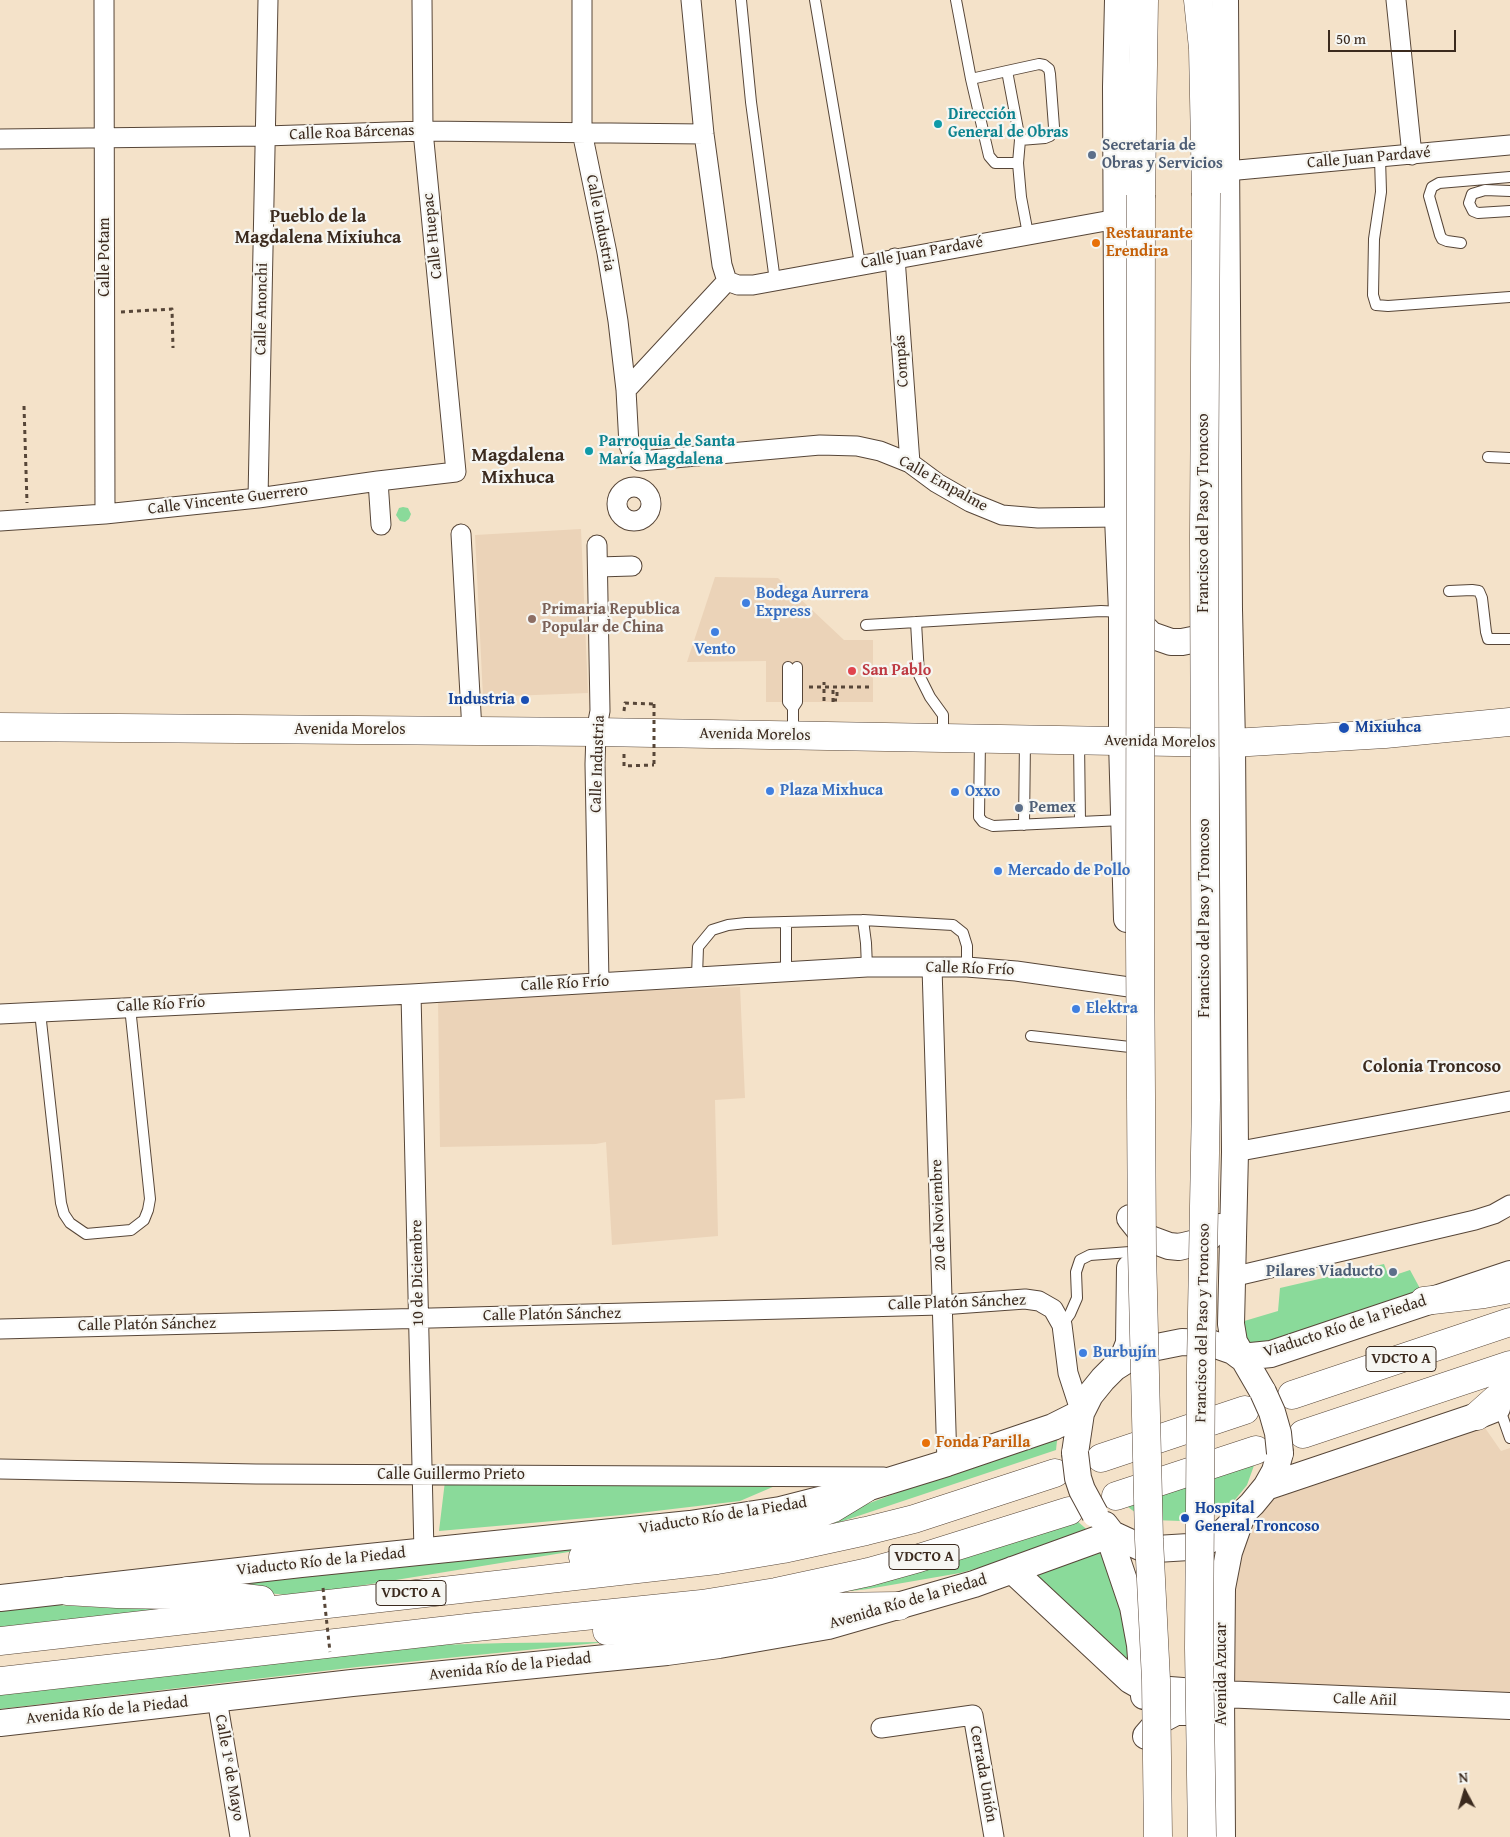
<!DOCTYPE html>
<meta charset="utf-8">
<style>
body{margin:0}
#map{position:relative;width:1510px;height:1837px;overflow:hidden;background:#f4e2c9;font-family:"Gentium Book Plus",serif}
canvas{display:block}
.north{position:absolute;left:1440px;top:1767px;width:50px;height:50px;-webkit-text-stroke:4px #f6f6f2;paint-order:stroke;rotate:354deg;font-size:14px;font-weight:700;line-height:20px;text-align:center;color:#3b2a1e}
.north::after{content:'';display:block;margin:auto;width:18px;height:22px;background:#3b2a1e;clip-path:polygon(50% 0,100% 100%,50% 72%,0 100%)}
.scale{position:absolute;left:1328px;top:30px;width:128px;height:22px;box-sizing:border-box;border:2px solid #3b2a1e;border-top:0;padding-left:6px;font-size:15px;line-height:18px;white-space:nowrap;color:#3b2a1e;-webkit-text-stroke:4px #f6f6f2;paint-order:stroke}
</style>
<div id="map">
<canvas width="1510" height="1837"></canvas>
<div class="north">N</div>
<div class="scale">50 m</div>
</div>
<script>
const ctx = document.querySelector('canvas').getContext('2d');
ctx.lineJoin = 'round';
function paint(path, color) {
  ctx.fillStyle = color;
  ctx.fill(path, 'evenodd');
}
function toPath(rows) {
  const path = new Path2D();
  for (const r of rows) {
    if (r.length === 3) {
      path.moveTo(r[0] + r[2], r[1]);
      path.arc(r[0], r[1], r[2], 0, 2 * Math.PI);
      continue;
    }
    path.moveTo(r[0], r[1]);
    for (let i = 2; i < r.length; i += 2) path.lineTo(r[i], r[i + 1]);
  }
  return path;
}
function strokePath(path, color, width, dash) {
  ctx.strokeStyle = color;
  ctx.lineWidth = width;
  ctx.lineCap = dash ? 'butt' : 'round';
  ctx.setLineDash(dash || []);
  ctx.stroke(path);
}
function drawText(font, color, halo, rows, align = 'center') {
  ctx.font = font + ' "Gentium Book Plus",serif';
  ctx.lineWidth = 4.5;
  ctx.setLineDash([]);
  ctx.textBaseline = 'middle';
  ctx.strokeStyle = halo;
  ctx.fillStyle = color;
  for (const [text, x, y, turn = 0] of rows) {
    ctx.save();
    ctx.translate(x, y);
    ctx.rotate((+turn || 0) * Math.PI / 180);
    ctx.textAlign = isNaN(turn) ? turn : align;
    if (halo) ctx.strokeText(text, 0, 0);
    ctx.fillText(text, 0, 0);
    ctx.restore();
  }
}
paint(toPath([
 [581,529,588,693,483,697,475,535],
 [715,577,778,578,844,640,873,640,873,702,766,702,766,661,687,662],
 [740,987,745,1098,715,1100,718,1236,612,1245,606,1142,596,1144,440,1147,438,998],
 [1481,1422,1501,1451,1510,1448,1510,1696,1232,1689,1233,1591,1240,1554,1273,1493]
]), '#ebd3b8');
paint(toPath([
 [403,507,408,508,411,514,409,519,405,522,400,521,396,515,399,508],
 [1384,1264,1389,1277,1410,1270,1423,1294,1271,1348,1247,1346,1241,1322,1278,1311,1280,1288],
 [1058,1432,1056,1450,831,1525,793,1532],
 [1256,1460,1247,1485,1234,1501,1219,1511,1195,1520,1181,1521,1152,1520,1136,1513,1124,1504],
 [445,1481,782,1483,740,1501,622,1515,439,1531],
 [1076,1520,1092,1534,1001,1562,960,1573,868,1589,824,1594],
 [661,1537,297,1596,267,1593,182,1589,288,1579],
 [1099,1551,1114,1585,1135,1670,1032,1574],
 [56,1605,111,1608,172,1609,0,1628,0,1609],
 [607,1642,357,1667,0,1709,0,1690,435,1645,506,1643]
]), '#8ada9a');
const lane = toPath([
 [741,0,751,102,775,281],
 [815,0,860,264],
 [956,0,971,79,989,156,995,163,1018,163],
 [1007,71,1039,64,1044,65,1049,69,1050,74,1054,127,1053,132,1050,136,1045,138,1020,140],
 [971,79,1007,71,1020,140,1018,163,1021,197,1028,234],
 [1380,158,1381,192,1374,239,1373,295,1376,305,1388,306,1510,297],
 [1510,191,1485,190,1472,194,1469,203,1473,211,1478,213,1510,211],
 [1461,243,1447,241,1442,239,1440,235,1429,196,1432,187,1439,183,1510,177],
 [1488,457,1510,458],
 [1449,591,1472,590,1479,591,1482,598,1486,632,1488,639,1510,639],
 [916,622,919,675,930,697,943,715,943,737],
 [866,625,1101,611,1122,612],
 [788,667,788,702,793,708],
 [793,735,793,708,797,702,797,667],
 [980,739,979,817,983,822,993,826,1080,822,1079,741],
 [1080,822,1123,820],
 [1024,825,1025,741],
 [863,920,866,943,867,967],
 [786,922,786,971],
 [697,976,698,947,712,930,728,925,746,923,863,920,953,925,963,933,967,946,967,967],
 [40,1012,61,1203,64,1214,70,1223,86,1234,131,1230,144,1220,148,1210,150,1199,130,1007],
 [1031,1036,1130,1047],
 [1062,1325,1070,1314,1077,1298,1076,1272,1080,1260,1090,1255,1130,1252],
 [1499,1407,1510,1438]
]);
const street = toPath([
 [104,0,105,514],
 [582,0,582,132,607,253,618,321,626,390,629,445,633,455,640,461,820,445,857,446,880,451,910,463,937,483,970,502,1002,515,1038,518,1118,517],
 [691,0,704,134,722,265,727,281],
 [1396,0,1412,155],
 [0,139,265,136,423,131,704,134],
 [1227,171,1510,145],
 [895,258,910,463],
 [626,390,727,281,738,285,753,285,1117,219],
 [378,481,381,525],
 [634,504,17],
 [258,498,268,0],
 [0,521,105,514,258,498,378,481,456,472,423,131,422,0],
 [461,534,472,731],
 [597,545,600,711,596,732,595,764,599,983],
 [598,567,632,566],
 [932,967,947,1463],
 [411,994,424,1552],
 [0,1014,411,994,867,967,967,967,1016,971,1129,987],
 [1235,1152,1510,1101],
 [1232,1277,1475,1220,1494,1214,1510,1205],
 [0,1329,941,1305,1025,1299,1039,1301,1053,1309,1062,1325,1068,1373,1081,1413],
 [0,1469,256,1474,884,1477],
 [217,1699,240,1837],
 [881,1728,973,1715,994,1837]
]);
const secondary = toPath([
 [1118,0,1116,87,1118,517,1122,612,1122,741,1127,919],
 [1225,0,1229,609,1232,743,1235,1152,1231,1324,1234,1342,1263,1392],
 [1127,615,1136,620,1151,635,1171,642,1182,642,1202,638,1210,632,1221,622],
 [1130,1218,1142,1233,1150,1239,1169,1246,1179,1247,1200,1242,1209,1237,1219,1227],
 [1121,1363,1129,1343,1130,1268],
 [1075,1453,1081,1413,1090,1395,1103,1379,1114,1368,1136,1354,1152,1348,1182,1342,1210,1343,1233,1351,1241,1357,1271,1354,1510,1274],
 [1266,1487,1477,1416,1497,1408],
 [1105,1525,1112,1534,1112,1545,1133,1607,1140,1645,1144,1696],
 [1012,1570,1130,1680,1144,1688,1221,1694,1510,1706],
 [0,1598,301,1564,690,1524,780,1510,866,1488,947,1463,1053,1427,1081,1413],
 [0,1723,352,1683,667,1652,719,1645,828,1626,974,1584,1112,1534,1140,1547,1156,1549,1189,1547,1205,1542,1220,1535,1252,1504,1266,1487,1275,1471,1280,1453],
 [1146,1736,1159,1721,1176,1712,1195,1712,1204,1716,1216,1727],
 [1222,1837,1221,1694,1222,1588,1229,1552,1241,1518]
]);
const primary = toPath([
 [0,727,596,732,1232,743,1385,734,1510,722]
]);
const highway = toPath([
 [1198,0,1203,48,1206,193],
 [1141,195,1144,0],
 [1424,1301,1484,1294,1510,1289],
 [1292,1395,1510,1322],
 [1477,1416,1496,1399,1510,1392],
 [1303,1434,1510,1365],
 [1101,1458,1245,1410],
 [1116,1496,1256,1450],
 [583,1557,721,1536,795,1522,833,1508,866,1488],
 [67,1591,117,1594,227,1596,261,1600],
 [607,1631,686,1628,828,1607,899,1606],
 [0,1641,717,1560,783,1549,866,1531,914,1519,1055,1473],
 [0,1681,476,1627,702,1604,776,1592,869,1572,919,1558,1069,1511]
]);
strokePath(lane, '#574638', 12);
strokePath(street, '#574638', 21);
strokePath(secondary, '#574638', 28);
strokePath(primary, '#574638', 29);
strokePath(highway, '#574638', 29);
strokePath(toPath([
 [121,312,172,309,173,348],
 [24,406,27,503],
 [613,504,617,504],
 [809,687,871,687],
 [833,700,837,700,837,690],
 [824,701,824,682],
 [833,702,833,687],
 [624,711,625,703,654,704],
 [624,754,624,766,654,765]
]), '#574638', 3, [4, 4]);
strokePath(lane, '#fff', 10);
strokePath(street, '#fff', 19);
strokePath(secondary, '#fff', 26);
strokePath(primary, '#fff', 28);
strokePath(highway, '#fff', 28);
const secondaryBridge = toPath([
 [1263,1392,1272,1412,1278,1433,1280,1453],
 [1075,1453,1078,1478,1082,1490,1095,1514]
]);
const highwayBridge = toPath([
 [1141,195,1140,939,1142,1251,1149,1539,1156,1680,1158,1837],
 [1202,1837,1199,1648,1201,1365,1206,1100,1204,537,1206,193]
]);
strokePath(secondaryBridge, '#574638', 28, []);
strokePath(highwayBridge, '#574638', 29, []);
strokePath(toPath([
 [654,704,654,765],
 [323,1588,330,1652]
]), '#574638', 3, [4, 4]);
strokePath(secondaryBridge, '#fff', 26);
strokePath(highwayBridge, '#fff', 28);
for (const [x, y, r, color] of [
 [938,124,5,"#0f9aa8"],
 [1092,155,5,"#5c6f8a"],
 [1096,243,5,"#e8710a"],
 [589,451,5,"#0f9aa8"],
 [746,603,5,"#3f7fe0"],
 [532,619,5,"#8d6e63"],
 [715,632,5,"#3f7fe0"],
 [852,671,5,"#e0444e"],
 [525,700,5,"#1a4fb4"],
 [1344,728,6,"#1a4fb4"],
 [770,791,5,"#3f7fe0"],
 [955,792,5,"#3f7fe0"],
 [1019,808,5,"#5c6f8a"],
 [998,871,5,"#3f7fe0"],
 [1076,1009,5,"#3f7fe0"],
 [1393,1272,5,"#5c6f8a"],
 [1083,1353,5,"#3f7fe0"],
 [926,1443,5,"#e8710a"],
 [1185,1518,5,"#1a4fb4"]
]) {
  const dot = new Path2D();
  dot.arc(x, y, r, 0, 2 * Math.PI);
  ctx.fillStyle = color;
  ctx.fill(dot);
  strokePath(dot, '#f6f6f2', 2);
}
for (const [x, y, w] of [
 [1401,1359,70],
 [924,1557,70],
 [411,1593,70]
]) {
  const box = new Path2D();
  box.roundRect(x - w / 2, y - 12.5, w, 25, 4);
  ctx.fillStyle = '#f6f6f2';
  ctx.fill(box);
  strokePath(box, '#3b2a1e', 1);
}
drawText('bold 15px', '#3b2a1e', null, [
 ["VDCTO A",1401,1359],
 ["VDCTO A",924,1557],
 ["VDCTO A",411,1593]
]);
drawText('bold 16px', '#0d838f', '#f6f6f2', [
 ["Dirección",948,115],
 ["General de Obras",948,133],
 ["Parroquia de Santa",599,442],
 ["María Magdalena",599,460]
], 'left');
drawText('16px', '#3b2a1e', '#f6f6f2', [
 ["Calle Roa Bárcenas",352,133,-2],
 ["Calle Juan Pardavé",1369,158,-5],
 ["Calle Industria",600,223,79],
 ["Calle Huepac",433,236,-96],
 ["Calle Juan Pardavé",922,253,-10],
 ["Calle Potam",105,257,-90],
 ["Calle Anonchi",262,309,-89],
 ["Compás",902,361,-94],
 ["Calle Empalme",943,484,29],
 ["Calle Vincente Guerrero",228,500,-7],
 ["Francisco del Paso y Troncoso",1204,513,-90],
 ["Avenida Morelos",350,730],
 ["Avenida Morelos",755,735,1],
 ["Avenida Morelos",1160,742,1],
 ["Calle Industria",598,764,-88],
 ["Francisco del Paso y Troncoso",1205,918,-90],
 ["Calle Río Frío",970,969,2],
 ["Calle Río Frío",565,984,-3],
 ["Calle Río Frío",161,1005,-3],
 ["20 de Noviembre",939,1215,-92],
 ["10 de Diciembre",418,1273,-91],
 ["Calle Platón Sánchez",957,1303,-2],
 ["Calle Platón Sánchez",552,1315,-1],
 ["Francisco del Paso y Troncoso",1203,1323,-89],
 ["Calle Platón Sánchez",147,1325,-1],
 ["Viaducto Río de la Piedad",1345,1327,-18],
 ["Calle Guillermo Prieto",451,1475],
 ["Viaducto Río de la Piedad",723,1516,-9],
 ["Viaducto Río de la Piedad",321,1562,-6],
 ["Avenida Río de la Piedad",908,1602,-16],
 ["Avenida Río de la Piedad",510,1667,-6],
 ["Avenida Azucar",1222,1674,-90],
 ["Calle Añil",1365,1700,2],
 ["Avenida Río de la Piedad",107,1711,-6],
 ["Calle 1º de Mayo",229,1768,80],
 ["Cerrada Unión",983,1774,80]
]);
drawText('bold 16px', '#4e5e75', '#f6f6f2', [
 ["Secretaria de",1102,146],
 ["Obras y Servicios",1102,164],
 ["Pemex",1029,808],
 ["Pilares Viaducto",1383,1272,"right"]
], 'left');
drawText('bold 16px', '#c56008', '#f6f6f2', [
 ["Restaurante",1106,234],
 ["Erendira",1106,252],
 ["Fonda Parilla",936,1443]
], 'left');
drawText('bold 16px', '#366cbe', '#f6f6f2', [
 ["Bodega Aurrera",756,594],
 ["Express",756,612],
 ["Vento",715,650,"center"],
 ["Plaza Mixhuca",780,791],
 ["Oxxo",965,792],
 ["Mercado de Pollo",1008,871],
 ["Elektra",1086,1009],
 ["Burbujín",1093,1353]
], 'left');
drawText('bold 16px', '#785e54', '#f6f6f2', [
 ["Primaria Republica",542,610],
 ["Popular de China",542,628]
], 'left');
drawText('bold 16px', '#be3a42', '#f6f6f2', [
 ["San Pablo",862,671]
], 'left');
drawText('bold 16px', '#164399', '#f6f6f2', [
 ["Industria",515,700,"right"],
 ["Mixiuhca",1355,728],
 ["Hospital",1195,1509],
 ["General Troncoso",1195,1527]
], 'left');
drawText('bold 18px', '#3b2a1e', '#f6f6f2', [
 ["Pueblo de la",318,217],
 ["Magdalena Mixiuhca",318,238],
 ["Colonia Troncoso",1432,1067]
]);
drawText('bold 19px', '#3b2a1e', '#f6f6f2', [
 ["Magdalena",518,456],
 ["Mixhuca",518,478]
]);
</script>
